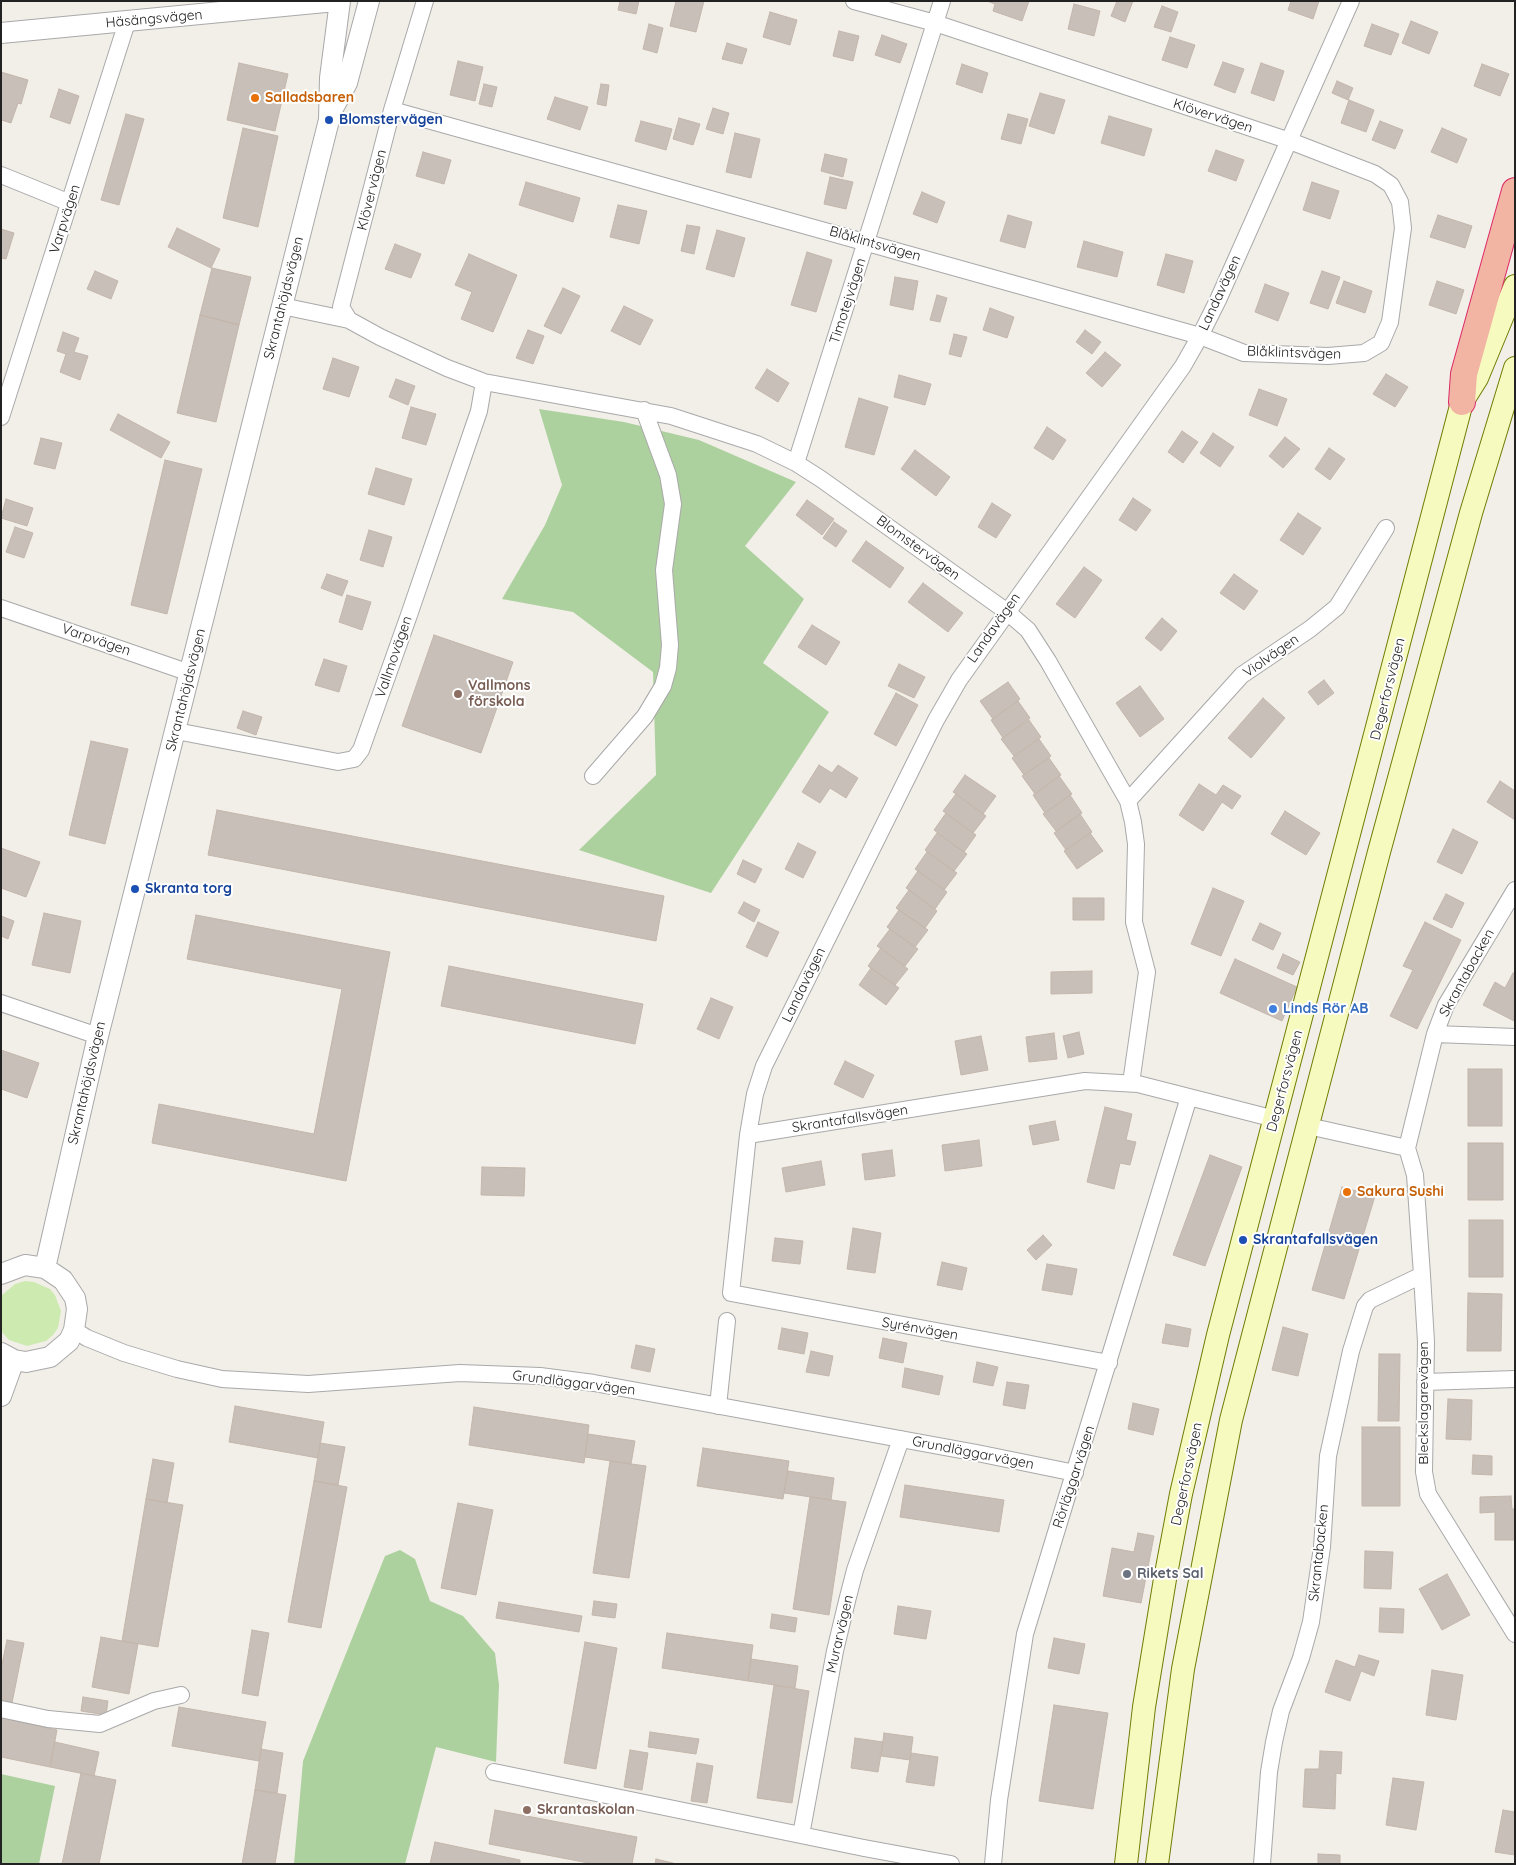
<!DOCTYPE html>
<meta charset="utf-8">
<style>
body{margin:0}
#map{position:relative;width:1516px;height:1865px;overflow:hidden;background:#f2efe9;font-family:Quicksand,sans-serif}
canvas{display:block}
.frame{position:absolute;inset:0;border:2px solid #222;pointer-events:none}
</style>
<div id="map">
<canvas width="1516" height="1865"></canvas>
<div class="frame"></div>
</div>
<script>
const ctx = document.querySelector('canvas').getContext('2d');
ctx.lineJoin = 'round';
function paint(path, color) {
  ctx.fillStyle = color;
  ctx.fill(path, 'evenodd');
}
function toPath(rows) {
  const path = new Path2D();
  for (const r of rows) {
    path.moveTo(r[0], r[1]);
    for (let i = 2; i < r.length; i += 2) path.lineTo(r[i], r[i + 1]);
  }
  return path;
}
function strokePath(path, color, width, dash) {
  ctx.strokeStyle = color;
  ctx.lineWidth = width;
  ctx.lineCap = dash ? 'butt' : 'round';
  ctx.setLineDash(dash || []);
  ctx.stroke(path);
}
function drawText(font, color, halo, rows, align = 'center') {
  ctx.font = font + ' Quicksand,sans-serif';
  ctx.lineWidth = 4;
  ctx.setLineDash([]);
  ctx.textBaseline = 'middle';
  ctx.strokeStyle = halo;
  ctx.fillStyle = color;
  for (const [text, x, y, turn = 0] of rows) {
    ctx.save();
    ctx.translate(x, y);
    ctx.rotate((+turn || 0) * Math.PI / 180);
    ctx.textAlign = isNaN(turn) ? turn : align;
    if (halo) ctx.strokeText(text, 0, 0);
    ctx.fillText(text, 0, 0);
    ctx.restore();
  }
}
paint(toPath([
 [25,1281,34,1282,50,1289,55,1295,61,1311,58,1328,53,1335,46,1341,27,1346,9,1340,1,1331,1,1296,15,1284]
]), '#cdebb0');
paint(toPath([
 [539,409,624,422,699,440,796,482,745,546,804,599,763,663,829,712,711,893,579,850,656,775,653,672,573,612,502,599,545,525,562,485],
 [400,1550,415,1559,430,1601,463,1616,495,1653,499,1685,496,1762,436,1747,405,1864,294,1864,303,1761,385,1556],
 [1,1774,55,1786,39,1864,1,1864]
]), '#add19e');
const building = toPath([
 [620,1,639,1,636,14,618,10,620,1],
 [676,1,704,1,696,32,670,26,676,1],
 [987,1,1029,1,1022,21,993,11,995,4,987,1],
 [1117,1,1133,1,1125,22,1111,16,1117,1],
 [1291,1,1319,1,1313,19,1288,10,1291,1],
 [1074,4,1100,11,1094,36,1068,29,1074,4],
 [1162,6,1178,12,1171,32,1154,27,1162,6],
 [770,12,797,20,790,45,763,37,770,12],
 [1411,21,1438,32,1429,54,1402,43,1411,21],
 [649,24,663,28,657,53,643,49,649,24],
 [1372,24,1399,34,1391,55,1364,46,1372,24],
 [839,31,859,36,853,61,833,56,839,31],
 [882,35,907,44,900,63,875,55,882,35],
 [1170,37,1195,45,1187,68,1162,60,1170,37],
 [727,43,747,49,742,64,722,59,727,43],
 [458,61,483,67,475,101,450,95,458,61],
 [1223,62,1244,69,1235,93,1214,85,1223,62],
 [239,63,288,74,275,131,227,120,239,63],
 [1261,63,1284,71,1274,101,1251,93,1261,63],
 [962,64,988,73,982,93,956,84,962,64],
 [1482,64,1509,74,1500,96,1474,86,1482,64],
 [1,72,28,80,21,104,18,103,11,123,1,120,1,72],
 [1337,81,1353,88,1348,100,1332,93,1337,81],
 [484,84,497,87,492,107,479,104,484,84],
 [601,84,609,85,606,106,597,104,601,84],
 [59,89,79,96,70,124,50,117,59,89],
 [1040,93,1065,100,1054,134,1029,126,1040,93],
 [555,97,588,107,580,130,547,119,555,97],
 [1349,100,1374,110,1366,132,1341,123,1349,100],
 [713,108,729,113,723,134,706,129,713,108],
 [126,114,144,119,119,205,101,200,126,114],
 [1008,114,1028,119,1021,144,1001,139,1008,114],
 [1109,116,1152,129,1144,156,1101,143,1109,116],
 [679,118,700,124,693,145,673,139,679,118],
 [641,121,672,129,666,150,635,141,641,121],
 [1380,121,1403,130,1395,149,1372,140,1380,121],
 [243,128,278,136,258,227,223,218,243,128],
 [1442,128,1467,139,1457,163,1431,152,1442,128],
 [735,133,760,139,751,178,726,172,735,133],
 [1216,150,1244,160,1236,181,1208,171,1216,150],
 [423,152,451,160,444,184,416,176,423,152],
 [825,154,847,159,843,177,821,171,825,154],
 [830,177,853,182,846,209,824,204,830,177],
 [526,182,580,198,573,222,519,205,526,182],
 [1312,182,1339,191,1330,219,1303,210,1312,182],
 [922,192,945,202,937,223,913,214,922,192],
 [618,205,647,211,639,244,610,237,618,205],
 [1008,215,1032,222,1025,248,1000,241,1008,215],
 [1438,215,1472,226,1465,248,1430,237,1438,215],
 [687,225,700,227,694,254,681,251,687,225],
 [177,228,220,249,211,268,168,247,177,228],
 [1,229,14,233,6,259,1,258,1,229],
 [717,230,745,238,734,277,706,269,717,230],
 [1084,241,1123,252,1117,277,1077,267,1084,241],
 [395,244,421,254,411,278,385,269,395,244],
 [807,252,832,260,816,312,791,305,807,252],
 [469,254,517,275,493,332,461,319,472,292,455,285,469,254],
 [1166,254,1193,261,1184,293,1157,285,1166,254],
 [212,268,251,277,239,325,200,315,212,268],
 [95,271,118,281,111,299,87,289,95,271],
 [1322,271,1340,277,1328,309,1310,303,1322,271],
 [895,277,918,281,913,310,890,305,895,277],
 [1344,281,1372,291,1365,313,1336,303,1344,281],
 [1437,281,1464,290,1456,314,1429,305,1437,281],
 [1265,284,1289,293,1278,321,1255,312,1265,284],
 [563,288,580,296,561,334,544,326,563,288],
 [937,295,947,298,940,322,930,320,937,295],
 [624,306,653,320,640,345,611,331,624,306],
 [990,308,1014,317,1007,338,983,330,990,308],
 [200,315,239,325,216,422,177,413,200,315],
 [528,330,544,336,533,364,516,358,528,330],
 [1085,330,1101,342,1092,354,1076,342,1085,330],
 [63,332,79,338,74,352,88,356,80,380,60,372,66,354,57,351,63,332],
 [954,334,967,337,961,357,949,354,954,334],
 [1105,352,1121,365,1102,387,1086,373,1105,352],
 [333,358,359,367,349,397,323,389,333,358],
 [767,369,789,383,778,402,755,388,767,369],
 [1386,374,1408,387,1395,407,1373,394,1386,374],
 [899,375,931,384,925,405,894,397,899,375],
 [396,379,415,386,408,405,389,397,396,379],
 [1259,389,1287,399,1277,426,1249,415,1259,389],
 [859,398,888,407,874,455,845,447,859,398],
 [411,407,436,414,426,445,402,438,411,407],
 [118,414,170,442,161,458,110,430,118,414],
 [1047,427,1066,440,1053,460,1034,448,1047,427],
 [1182,431,1198,442,1183,463,1168,452,1182,431],
 [1213,433,1234,447,1220,467,1200,453,1213,433],
 [1285,437,1300,449,1283,468,1269,456,1285,437],
 [41,438,62,443,55,469,34,464,41,438],
 [1329,448,1345,459,1330,480,1315,469,1329,448],
 [915,450,950,477,936,496,901,469,915,450],
 [165,460,202,469,167,614,131,605,165,460],
 [376,468,412,479,404,505,368,494,376,468],
 [1133,498,1151,510,1136,531,1119,520,1133,498],
 [6,499,33,508,27,526,1,518,6,499],
 [807,500,834,519,822,535,796,515,807,500],
 [992,503,1011,515,996,538,978,527,992,503],
 [1298,513,1321,528,1303,555,1280,540,1298,513],
 [834,522,847,531,836,547,823,538,834,522],
 [15,527,33,533,24,558,6,552,15,527],
 [369,530,392,537,383,567,360,560,369,530],
 [866,541,904,568,890,588,852,561,866,541],
 [1084,567,1102,580,1075,618,1056,604,1084,567],
 [327,574,348,581,342,596,321,588,327,574],
 [1234,574,1258,591,1244,610,1220,593,1234,574],
 [923,583,963,613,948,632,908,602,923,583],
 [347,595,371,602,362,630,339,622,347,595],
 [1162,618,1177,631,1161,651,1145,638,1162,618],
 [812,625,840,642,826,665,798,647,812,625],
 [434,635,513,662,481,753,402,726,434,635],
 [324,659,347,666,339,692,315,685,324,659],
 [899,664,925,677,914,698,888,686,899,664],
 [1324,680,1334,693,1318,705,1308,692,1324,680],
 [1008,682,1020,699,993,719,980,701,1008,682],
 [1140,686,1164,719,1140,737,1116,703,1140,686],
 [896,693,918,705,896,746,874,734,896,693],
 [1263,698,1285,718,1251,758,1228,738,1263,698],
 [1018,701,1030,718,1003,738,991,720,1018,701],
 [243,711,262,717,256,735,237,728,243,711],
 [1029,720,1041,737,1014,756,1001,739,1029,720],
 [1039,739,1051,756,1024,775,1012,758,1039,739],
 [91,741,128,749,105,844,69,835,91,741],
 [1049,758,1061,775,1035,794,1022,776,1049,758],
 [819,765,832,773,838,765,858,778,846,798,830,788,820,803,802,792,819,765],
 [965,775,996,796,983,814,953,792,965,775],
 [1059,776,1072,794,1045,813,1033,795,1059,776],
 [1500,781,1515,791,1515,820,1487,802,1500,781],
 [1199,784,1216,795,1223,785,1241,796,1232,809,1222,802,1203,831,1179,815,1199,784],
 [956,794,986,816,973,833,943,811,956,794],
 [1070,795,1082,813,1056,831,1043,814,1070,795],
 [217,810,664,896,656,941,208,855,217,810],
 [1285,811,1320,833,1306,855,1271,834,1285,811],
 [946,813,976,835,964,852,934,830,946,813],
 [1080,814,1092,832,1066,850,1054,833,1080,814],
 [1453,829,1478,842,1462,874,1437,862,1453,829],
 [937,833,967,854,954,871,925,850,937,833],
 [1090,833,1103,851,1077,869,1064,851,1090,833],
 [798,843,816,852,803,878,785,869,798,843],
 [1,848,40,862,26,897,1,888,1,848],
 [927,852,957,873,944,890,915,869,927,852],
 [743,860,762,869,755,883,737,874,743,860],
 [918,871,947,892,935,909,906,888,918,871],
 [1213,888,1244,901,1221,956,1191,944,1213,888],
 [909,890,937,911,925,928,896,908,909,890],
 [1446,894,1464,903,1452,928,1433,919,1446,894],
 [1073,898,1104,898,1104,920,1073,920,1073,898],
 [744,902,760,910,754,922,738,913,744,902],
 [899,910,928,930,915,947,887,927,899,910],
 [44,913,81,921,70,973,32,965,44,913],
 [196,915,390,952,346,1181,152,1143,159,1104,314,1134,342,989,187,959,196,915],
 [1,916,14,921,8,939,1,936,1,916],
 [758,922,779,932,767,957,746,947,758,922],
 [1425,922,1461,940,1417,1029,1390,1016,1413,970,1403,966,1425,922],
 [1260,923,1281,933,1273,950,1252,940,1260,923],
 [890,929,918,949,905,966,877,946,890,929],
 [881,948,908,969,895,985,868,966,881,948],
 [1283,954,1300,962,1293,975,1277,968,1283,954],
 [1235,959,1297,987,1282,1021,1220,993,1235,959],
 [449,966,643,1004,635,1044,441,1006,449,966],
 [871,968,899,988,886,1005,859,985,871,968],
 [1092,971,1092,993,1051,994,1051,972,1092,971],
 [1513,973,1515,974,1514,1021,1483,1005,1495,982,1505,988,1513,973],
 [711,998,733,1007,719,1039,697,1029,711,998],
 [1079,1032,1084,1054,1068,1058,1063,1036,1079,1032],
 [1054,1033,1057,1059,1029,1062,1026,1037,1054,1033],
 [981,1036,988,1070,961,1075,955,1041,981,1036],
 [1,1050,39,1063,27,1098,1,1089,1,1050],
 [845,1061,874,1075,863,1098,834,1084,845,1061],
 [1468,1069,1502,1069,1502,1126,1468,1126,1468,1069],
 [1105,1107,1132,1114,1126,1140,1136,1142,1130,1165,1120,1163,1114,1189,1087,1182,1105,1107],
 [1055,1121,1059,1140,1033,1145,1029,1126,1055,1121],
 [979,1140,982,1166,945,1171,942,1145,979,1140],
 [1468,1143,1503,1143,1503,1200,1468,1200,1468,1143],
 [892,1150,895,1176,865,1180,862,1154,892,1150],
 [1210,1155,1242,1167,1205,1266,1173,1255,1210,1155],
 [821,1161,825,1185,786,1192,782,1168,821,1161],
 [482,1167,525,1168,524,1196,481,1195,482,1167],
 [1342,1187,1375,1196,1344,1299,1312,1290,1342,1187],
 [1469,1220,1503,1220,1503,1277,1469,1277,1469,1220],
 [853,1228,881,1233,875,1273,847,1269,853,1228],
 [1043,1235,1052,1245,1036,1260,1027,1250,1043,1235],
 [775,1238,803,1241,800,1264,772,1261,775,1238],
 [942,1262,967,1268,962,1290,937,1285,942,1262],
 [1047,1264,1077,1269,1072,1295,1042,1290,1047,1264],
 [1468,1293,1502,1294,1501,1351,1467,1351,1468,1293],
 [1166,1324,1191,1329,1188,1347,1162,1343,1166,1324],
 [1283,1327,1308,1334,1298,1376,1272,1370,1283,1327],
 [782,1328,808,1333,804,1354,778,1349,782,1328],
 [883,1338,907,1343,903,1363,879,1358,883,1338],
 [636,1345,655,1349,650,1372,631,1368,636,1345],
 [811,1351,833,1356,829,1376,806,1372,811,1351],
 [1379,1354,1400,1354,1399,1421,1378,1421,1379,1354],
 [977,1362,998,1367,993,1386,973,1382,977,1362],
 [905,1368,943,1376,939,1395,902,1387,905,1368],
 [1007,1382,1029,1385,1025,1409,1003,1405,1007,1382],
 [1448,1399,1472,1400,1471,1440,1446,1439,1448,1399],
 [1133,1403,1159,1409,1153,1435,1128,1429,1133,1403],
 [235,1406,324,1422,318,1458,229,1442,235,1406],
 [474,1407,589,1425,584,1463,469,1445,474,1407],
 [1362,1427,1400,1427,1400,1506,1362,1506,1362,1427],
 [588,1434,635,1441,631,1464,585,1457,588,1434],
 [320,1443,345,1447,338,1485,314,1481,320,1443],
 [703,1448,789,1461,783,1499,697,1486,703,1448],
 [1473,1455,1492,1456,1492,1475,1472,1474,1473,1455],
 [153,1459,174,1463,167,1503,146,1499,153,1459],
 [610,1461,646,1466,629,1578,593,1573,610,1461],
 [788,1471,834,1478,831,1500,784,1493,788,1471],
 [314,1481,347,1487,321,1628,288,1622,314,1481],
 [905,1485,1004,1500,999,1532,900,1517,905,1485],
 [1511,1496,1512,1509,1515,1509,1515,1540,1495,1540,1495,1512,1480,1513,1480,1497,1511,1496],
 [810,1497,846,1502,829,1615,793,1609,810,1497],
 [146,1499,183,1505,158,1647,122,1641,146,1499],
 [458,1503,493,1510,476,1595,441,1588,458,1503],
 [1138,1533,1154,1536,1141,1603,1103,1596,1112,1548,1134,1552,1138,1533],
 [1365,1551,1393,1552,1391,1589,1364,1588,1365,1551],
 [1447,1574,1470,1615,1442,1630,1419,1589,1447,1574],
 [594,1601,617,1604,615,1618,592,1615,594,1601],
 [499,1602,582,1616,579,1632,496,1618,499,1602],
 [898,1606,931,1611,926,1639,894,1634,898,1606],
 [1380,1608,1404,1609,1403,1633,1379,1632,1380,1608],
 [772,1614,797,1618,795,1632,770,1628,772,1614],
 [252,1630,269,1633,258,1696,242,1693,252,1630],
 [667,1633,753,1645,748,1681,662,1668,667,1633],
 [101,1637,138,1644,129,1694,92,1687,101,1637],
 [1054,1638,1085,1644,1079,1674,1048,1668,1054,1638],
 [7,1640,24,1643,12,1703,1,1701,1,1669,7,1640],
 [585,1642,617,1648,596,1769,564,1763,585,1642],
 [1359,1655,1379,1661,1374,1676,1361,1671,1350,1701,1325,1692,1336,1660,1355,1667,1359,1655],
 [751,1659,798,1666,795,1688,748,1681,751,1659],
 [1432,1670,1463,1675,1456,1720,1426,1715,1432,1670],
 [774,1685,809,1691,792,1803,757,1798,774,1685],
 [83,1697,108,1701,106,1715,81,1711,83,1697],
 [1054,1705,1108,1713,1093,1809,1039,1801,1054,1705],
 [179,1707,266,1722,259,1761,172,1746,179,1707],
 [1,1718,57,1730,50,1767,1,1757,1,1718],
 [650,1732,699,1739,696,1754,648,1747,650,1732],
 [884,1733,913,1737,910,1760,881,1756,884,1733],
 [855,1738,883,1742,878,1772,851,1768,855,1738],
 [55,1742,99,1752,94,1776,50,1767,55,1742],
 [261,1749,283,1753,277,1793,255,1790,261,1749],
 [630,1750,648,1753,642,1790,624,1787,630,1750],
 [1320,1751,1342,1752,1341,1774,1336,1773,1335,1809,1303,1807,1305,1769,1319,1769,1320,1751],
 [911,1753,938,1757,934,1786,906,1782,911,1753],
 [697,1763,713,1766,707,1803,691,1801,697,1763],
 [81,1773,116,1780,99,1864,62,1864,81,1773],
 [1393,1778,1424,1782,1416,1830,1386,1825,1393,1778],
 [255,1790,286,1795,275,1864,242,1864,255,1790],
 [495,1810,637,1837,632,1864,594,1864,489,1844,495,1810],
 [1503,1810,1515,1812,1515,1855,1495,1852,1503,1810],
 [435,1842,520,1860,520,1864,430,1864,435,1842],
 [1318,1854,1340,1855,1340,1864,1318,1864,1318,1854],
 [656,1859,677,1864,655,1864,656,1859]
]);
paint(building, '#c7bfb8');
strokePath(building, '#c4b6ab', 1);
const minor = toPath([
 [392,110,1200,336,1244,353,1328,356,1364,353,1381,343,1390,322,1403,228,1400,202,1391,185,1375,174,1290,141,935,23,854,1],
 [1,175,70,203],
 [282,306,349,320,380,337,447,368,484,382,671,416,757,444,796,463,821,479,1006,611,1028,630,1048,661,1128,801,1133,822,1136,844,1134,922,1147,972,1131,1083],
 [349,320,341,307,392,110,425,1],
 [1,417,127,22],
 [796,463,942,1],
 [1,608,190,673],
 [176,731,338,762,354,759,361,750,409,615,479,411,484,382],
 [593,776,645,716,663,686,668,668,670,645,664,570,673,504,668,475,644,410],
 [1128,801,1242,675,1310,629,1337,607,1386,528],
 [1,1003,98,1036],
 [1435,1034,1515,1037],
 [1308,1126,1407,1148],
 [748,1135,1085,1081,1138,1084,1275,1119],
 [1407,1148,1415,1175,1422,1275,1426,1342,1424,1472,1428,1494,1515,1634],
 [1407,1148,1435,1034,1446,1005,1515,890],
 [74,1330,87,1338,124,1353,177,1369,222,1379,308,1384,460,1373,540,1376,594,1383,977,1453,1075,1473],
 [1109,1363,731,1293,748,1135,755,1094,764,1066,936,720,959,680,1183,366,1200,336,1218,300,1351,1],
 [1425,1382,1515,1379],
 [718,1406,727,1321],
 [1,1709,48,1719,100,1724,154,1701,181,1695],
 [494,1772,864,1848,951,1864],
 [801,1835,835,1651,847,1601,855,1570,901,1439],
 [993,1864,999,1800,1025,1634,1189,1097],
 [1262,1864,1269,1772,1274,1742,1281,1711,1301,1658,1311,1622,1322,1547,1328,1456,1351,1351,1365,1306,1370,1300,1422,1275]
]);
const tertiary = toPath([
 [1,33,336,1],
 [331,112,347,83,369,1],
 [45,1268,98,1036,329,120,330,78,340,1],
 [1,1274,25,1265,45,1268,63,1280,75,1298,77,1309,74,1330,69,1341,50,1357,26,1362,14,1360,1,1353],
 [1,1396,14,1360]
]);
const secondary = toPath([
 [1126,1864,1144,1707,1165,1579,1181,1494,1218,1335,1462,402,1477,378,1515,286],
 [1157,1864,1183,1669,1231,1420,1379,852,1471,513,1515,368]
]);
const trunk = toPath([
 [1462,402,1464,374,1515,191]
]);
strokePath(minor, '#a9a9a9', 18);
strokePath(tertiary, '#a9a9a9', 22);
strokePath(secondary, '#707d05', 24);
strokePath(trunk, '#dc2a67', 28);
strokePath(minor, '#fff', 16);
strokePath(tertiary, '#fff', 20);
strokePath(secondary, '#f7fabf', 22);
strokePath(trunk, '#f2b4a3', 26);
for (const [x, y, r, color] of [
 [255,98,5,"#e8710a"],
 [329,120,5,"#1a4fb4"],
 [458,694,5,"#8d6e63"],
 [135,889,5,"#1a4fb4"],
 [1273,1009,5,"#3f7fe0"],
 [1347,1192,5,"#e8710a"],
 [1243,1240,5,"#1a4fb4"],
 [1127,1574,5,"#6b7280"],
 [527,1810,5,"#8d6e63"]
]) {
  const dot = new Path2D();
  dot.arc(x, y, r, 0, 2 * Math.PI);
  ctx.fillStyle = color;
  ctx.fill(dot);
  strokePath(dot, '#fff', 2);
}
drawText('14px', '#222', '#fff', [
 ["Häsängsvägen",154,19,-5],
 ["Klövervägen",1213,116,18],
 ["Klövervägen",372,190,-76],
 ["Varpvägen",65,219,-72],
 ["Blåklintsvägen",875,244,16],
 ["Landavägen",1220,293,-65],
 ["Skrantahöjdsvägen",284,298,-76],
 ["Timotejvägen",848,301,-72],
 ["Blåklintsvägen",1294,353,2],
 ["Blomstervägen",918,548,36],
 ["Landavägen",994,628,-55],
 ["Varpvägen",96,640,19],
 ["Violvägen",1271,656,-35],
 ["Vallmovägen",394,657,-71],
 ["Degerforsvägen",1388,689,-76],
 ["Skrantahöjdsvägen",186,690,-76],
 ["Skrantabacken",1467,973,-61],
 ["Landavägen",804,985,-64],
 ["Degerforsvägen",1285,1081,-75],
 ["Skrantahöjdsvägen",87,1083,-77],
 ["Skrantafallsvägen",850,1119,-9],
 ["Syrénvägen",920,1329,10],
 ["Grundläggarvägen",574,1383,7],
 ["Bleckslagarevägen",1424,1403,-90],
 ["Grundläggarvägen",973,1453,11],
 ["Degerforsvägen",1187,1474,-78],
 ["Rörläggarvägen",1074,1477,-72],
 ["Skrantabacken",1319,1553,-84],
 ["Murarvägen",840,1634,-77]
]);
drawText('bold 14px', '#c56008', '#fff', [
 ["Salladsbaren",265,98],
 ["Sakura Sushi",1357,1192]
], 'left');
drawText('bold 14px', '#164399', '#fff', [
 ["Blomstervägen",339,120],
 ["Skranta torg",145,889],
 ["Skrantafallsvägen",1253,1240]
], 'left');
drawText('bold 14px', '#785e54', '#fff', [
 ["Vallmons",468,686],
 ["förskola",468,702],
 ["Skrantaskolan",537,1810]
], 'left');
drawText('bold 14px', '#366cbe', '#fff', [
 ["Linds Rör AB",1283,1009]
], 'left');
drawText('bold 14px', '#5b616d', '#fff', [
 ["Rikets Sal",1137,1574]
], 'left');
</script>
